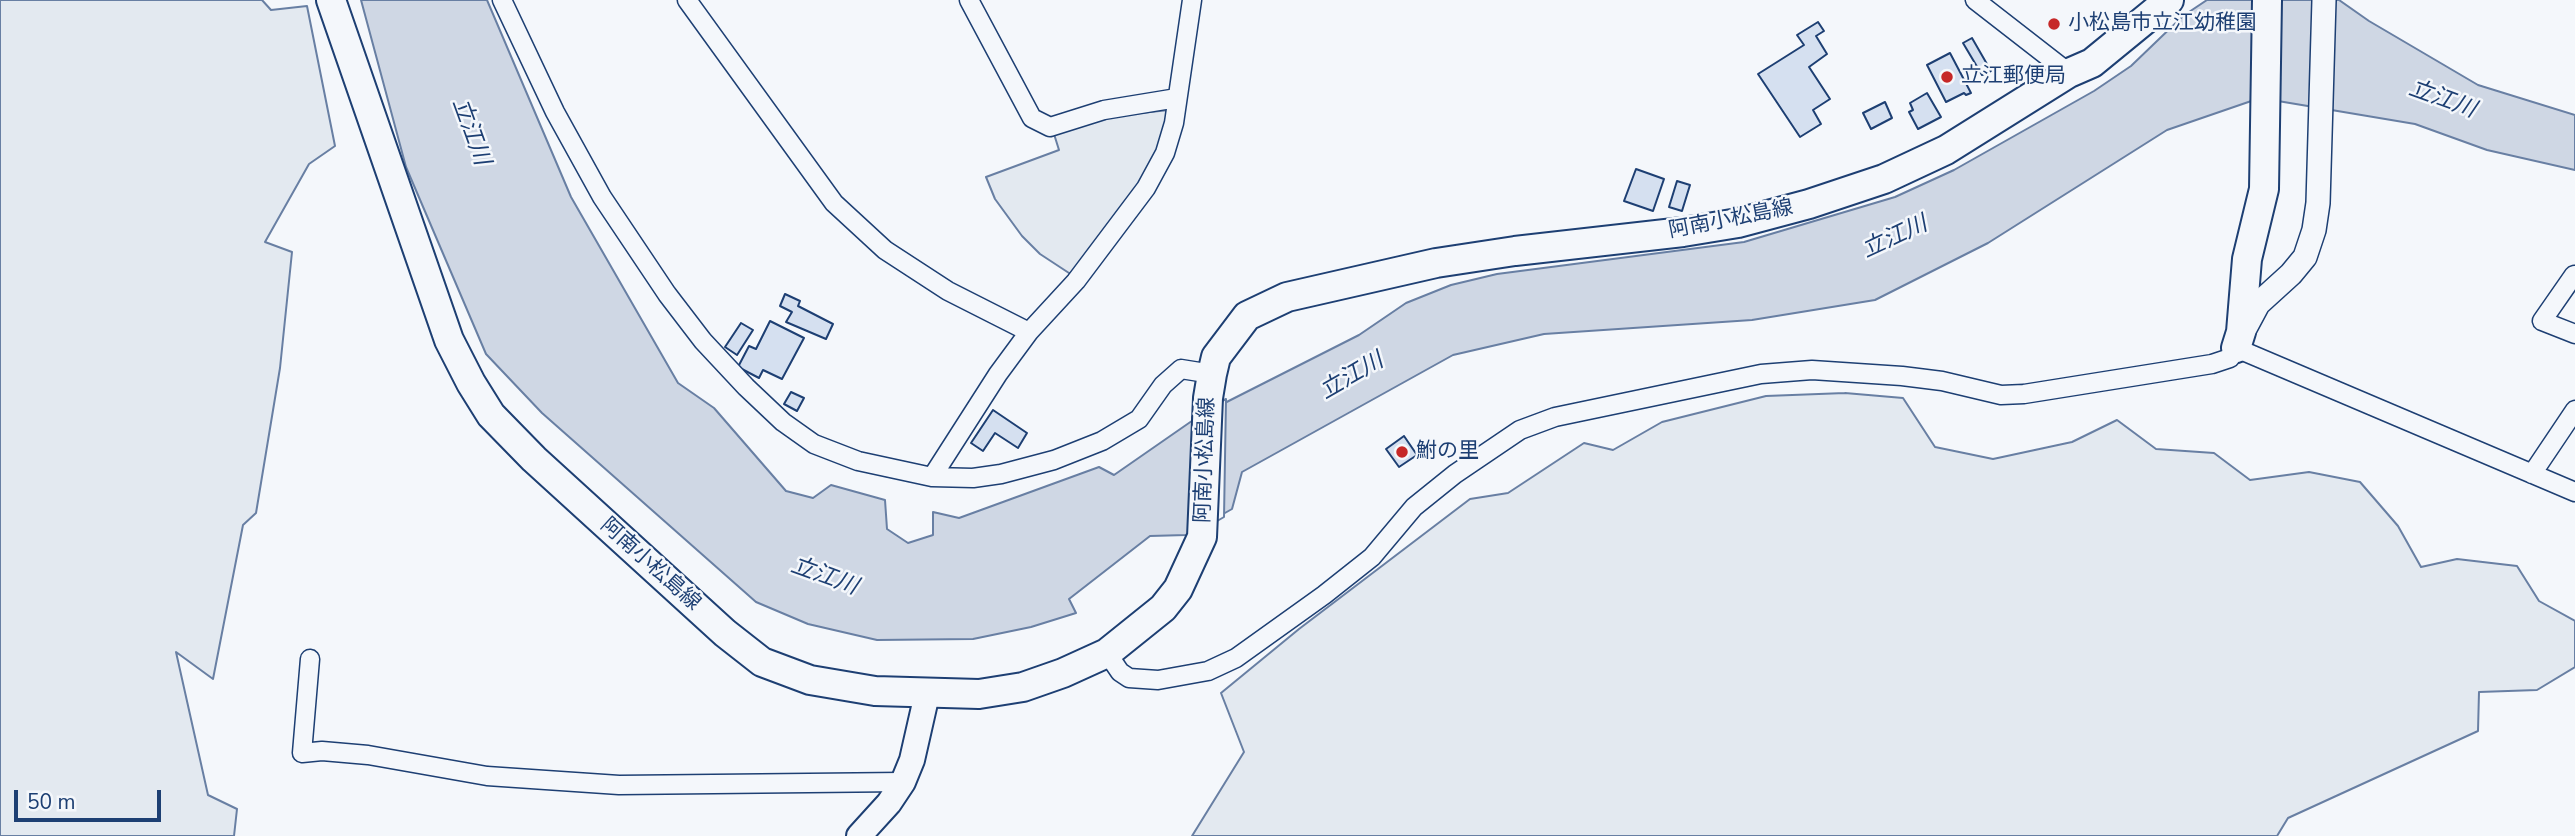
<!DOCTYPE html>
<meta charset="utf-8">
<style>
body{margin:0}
#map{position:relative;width:2575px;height:836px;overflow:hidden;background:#f4f7fb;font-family:"Nunito Sans",sans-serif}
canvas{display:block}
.scale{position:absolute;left:14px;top:790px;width:147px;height:32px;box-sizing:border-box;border:4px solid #1d3f73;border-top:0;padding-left:9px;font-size:21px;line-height:24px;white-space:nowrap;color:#1d3f73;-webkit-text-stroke:5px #f4f7fb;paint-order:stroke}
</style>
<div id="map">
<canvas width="2575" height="836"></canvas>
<div class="scale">50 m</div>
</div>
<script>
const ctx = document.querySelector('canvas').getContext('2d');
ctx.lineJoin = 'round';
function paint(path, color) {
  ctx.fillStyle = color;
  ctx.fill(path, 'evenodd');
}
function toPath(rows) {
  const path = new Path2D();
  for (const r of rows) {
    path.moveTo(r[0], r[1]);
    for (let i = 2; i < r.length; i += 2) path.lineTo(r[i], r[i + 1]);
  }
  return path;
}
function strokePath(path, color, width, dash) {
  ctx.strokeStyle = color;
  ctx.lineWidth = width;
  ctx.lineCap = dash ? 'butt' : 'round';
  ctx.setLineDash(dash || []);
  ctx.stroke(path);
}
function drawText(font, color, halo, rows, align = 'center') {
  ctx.font = font + ' "Nunito Sans","Noto Sans JP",sans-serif';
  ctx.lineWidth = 5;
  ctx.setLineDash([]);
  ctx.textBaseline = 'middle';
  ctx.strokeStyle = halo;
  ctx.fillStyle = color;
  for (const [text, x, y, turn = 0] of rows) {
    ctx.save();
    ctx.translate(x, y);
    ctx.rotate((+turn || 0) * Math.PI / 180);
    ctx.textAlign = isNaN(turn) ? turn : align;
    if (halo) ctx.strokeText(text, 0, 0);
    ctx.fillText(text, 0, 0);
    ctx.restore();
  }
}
const green = toPath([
 [0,0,262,0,271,10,307,6,335,146,309,164,265,242,292,252,280,368,256,513,243,525,213,679,176,652,208,795,237,809,234,836,0,836,0,0],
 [1169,110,1163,142,1154,163,1072,275,1040,254,1022,236,995,199,986,177,1059,150,1054,134,1103,117,1169,110],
 [1845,393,1903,398,1935,447,1993,459,2072,442,2117,420,2156,449,2214,453,2250,480,2309,472,2360,482,2398,526,2421,567,2457,559,2517,566,2539,601,2575,621,2575,667,2537,690,2479,692,2478,731,2288,818,2277,836,1192,836,1244,752,1221,693,1299,629,1470,499,1508,493,1584,443,1613,450,1662,422,1766,396,1845,393]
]);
paint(green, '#e3e9f0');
strokePath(green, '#687fa3', 2);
const water = toPath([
 [361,0,487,0,571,197,678,383,714,408,786,491,813,498,831,485,885,500,887,529,908,543,933,535,933,512,959,518,1099,467,1114,475,1199,416,1359,335,1406,303,1451,285,1497,274,1744,242,1895,197,1954,170,2094,91,2131,66,2183,16,2207,0,2339,0,2369,21,2478,85,2575,115,2575,170,2487,150,2415,124,2260,98,2167,130,1988,243,1875,300,1752,320,1544,334,1453,355,1242,472,1232,509,1186,535,1150,536,1069,599,1076,613,1031,627,973,639,877,640,808,624,756,602,542,413,486,354,406,167,361,0]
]);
paint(water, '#cfd7e4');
strokePath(water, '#687fa3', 2);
const pier = toPath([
 [1226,399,1224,517,1188,538,1192,514,1192,417,1226,399]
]);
paint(pier, '#f4f7fb');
strokePath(pier, '#687fa3', 2);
const building = toPath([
 [1818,22,1824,31,1816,36,1827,54,1809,67,1830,99,1813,110,1821,124,1800,137,1758,74,1804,45,1797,35,1818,22],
 [1972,38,1991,71,1982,75,1963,43,1972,38],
 [1950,53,1971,93,1966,95,1964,93,1946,102,1927,65,1950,53],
 [1927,93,1941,117,1918,129,1909,112,1913,110,1910,103,1927,93],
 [1885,102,1892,118,1871,129,1863,113,1885,102],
 [1636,169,1664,179,1653,211,1624,201,1636,169],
 [1677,181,1690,185,1682,211,1669,207,1677,181],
 [785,294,800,301,798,306,833,324,826,339,786,322,792,312,780,306,785,294],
 [770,321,804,338,782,379,763,370,759,378,738,367,749,346,756,349,770,321],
 [741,323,753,330,737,355,725,347,741,323],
 [791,392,804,398,797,411,784,404,791,392],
 [993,410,1027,433,1018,448,995,433,983,451,971,443,993,410],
 [1404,436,1417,455,1399,467,1386,449,1404,436]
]);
paint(building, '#d5e0f0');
strokePath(building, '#1d3f73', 2);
const minor = toPath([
 [502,0,555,112,602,197,667,294,703,341,746,387,783,422,814,444,858,461,932,477,973,478,1001,474,1054,460,1102,441,1139,419,1163,385,1181,369,1212,374],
 [687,0,834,203,885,250,948,291,1029,332],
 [969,0,1032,118,1050,127,1104,110,1177,98],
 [1975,0,2069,73],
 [2574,275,2542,321,2575,334],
 [2532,474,2575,410],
 [932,477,998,374,1029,332,1076,281,1146,188,1165,153,1174,123,1192,0],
 [1107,653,1120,672,1129,678,1158,680,1208,671,1236,658,1324,595,1372,557,1414,507,1455,474,1520,430,1555,417,1761,374,1812,370,1902,376,1942,381,2001,395,2024,394,2212,364,2230,358,2236,348,2575,492],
 [310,659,302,753,322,751,368,755,487,776,619,785,903,782]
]);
const tertiary = toPath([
 [2243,332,2258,304,2291,274,2305,257,2314,230,2318,203,2324,0]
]);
const secondary = toPath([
 [859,836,889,803,903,782,912,760,927,694]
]);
const primary = toPath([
 [331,0,449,340,471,383,491,415,534,459,725,633,762,662,810,680,875,691,979,694,1023,687,1063,673,1107,653,1163,608,1178,589,1202,537,1208,398,1212,374,1216,357,1247,316,1287,297,1436,263,1515,251,1683,232,1738,223,1809,204,1884,179,1946,150,2069,73,2092,63,2169,0],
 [2236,348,2241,332,2247,259,2264,189,2267,0]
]);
strokePath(minor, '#1d3f73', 21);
strokePath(tertiary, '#1d3f73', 26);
strokePath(secondary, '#1d3f73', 28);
strokePath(primary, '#1d3f73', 32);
strokePath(minor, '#f4f7fb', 18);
strokePath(tertiary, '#f4f7fb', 23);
strokePath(secondary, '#f4f7fb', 24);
strokePath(primary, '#f4f7fb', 28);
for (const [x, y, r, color] of [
 [2054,24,7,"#c62828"],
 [1947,77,7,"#c62828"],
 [1402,452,7,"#c62828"]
]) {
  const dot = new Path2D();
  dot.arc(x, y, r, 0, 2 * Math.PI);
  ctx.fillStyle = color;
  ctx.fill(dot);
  strokePath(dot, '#f4f7fb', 2.5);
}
drawText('21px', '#1d3f73', '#f4f7fb', [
 ["小松島市立江幼稚園",2068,24],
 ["立江郵便局",1961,77],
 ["鮒の里",1416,452]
], 'left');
drawText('21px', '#1d3f73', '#f4f7fb', [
 ["阿南小松島線",1731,220,-11],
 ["阿南小松島線",1206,460,-88],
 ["阿南小松島線",650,565,42]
]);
drawText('italic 23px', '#1d3f73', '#f4f7fb', [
 ["立江川",2442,100,20],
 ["立江川",470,132,70],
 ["立江川",1895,238,-25],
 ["立江川",1352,377,-30],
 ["立江川",824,577,20]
]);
</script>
